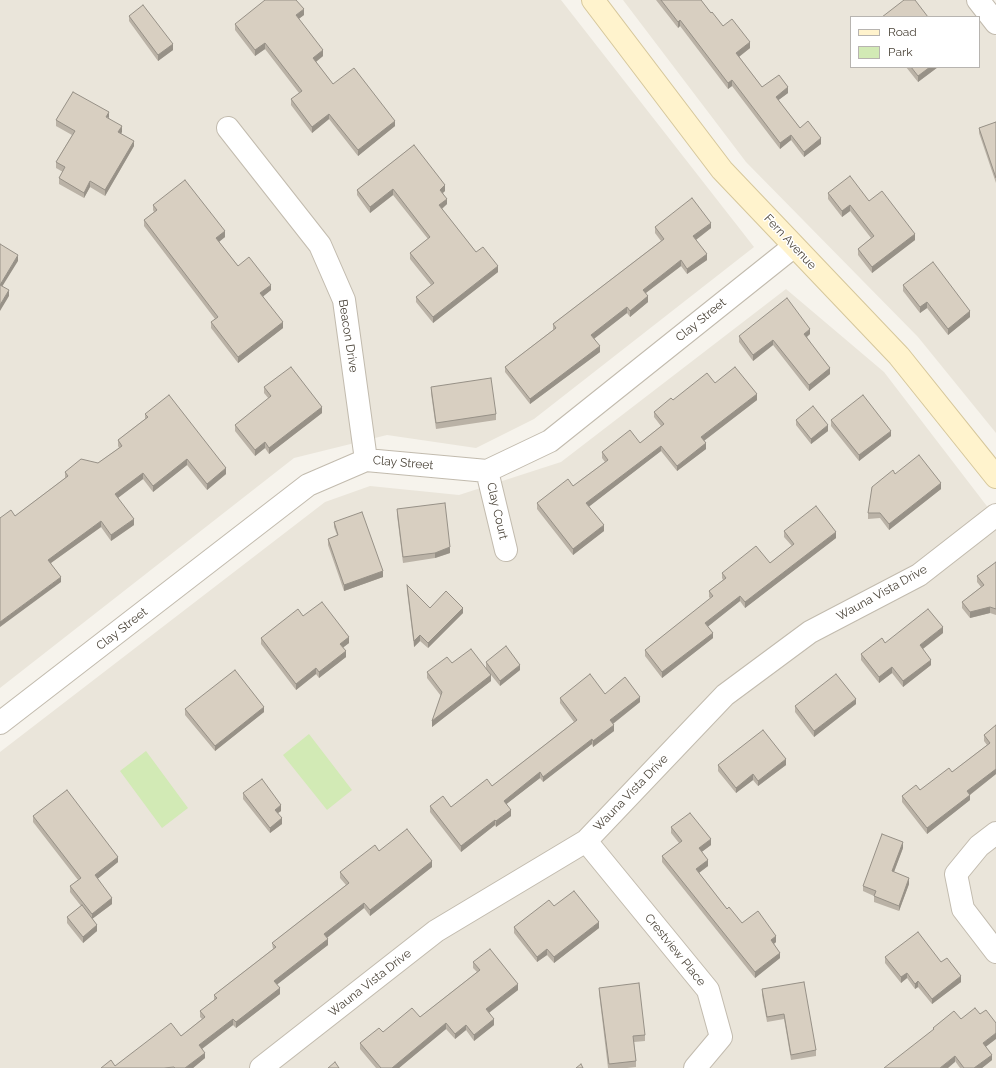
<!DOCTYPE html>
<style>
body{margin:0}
#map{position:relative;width:996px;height:1068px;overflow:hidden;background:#f6f3ec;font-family:Raleway,sans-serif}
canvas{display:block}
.legend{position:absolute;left:850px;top:16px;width:130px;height:52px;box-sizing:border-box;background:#fff;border:1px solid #b7b4b0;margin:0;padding:5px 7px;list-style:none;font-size:12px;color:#4b4439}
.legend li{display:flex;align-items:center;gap:8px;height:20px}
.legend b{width:20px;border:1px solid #b7b4b0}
</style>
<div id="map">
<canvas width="996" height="1068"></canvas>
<ul class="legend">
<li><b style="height:5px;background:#fff3cd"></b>Road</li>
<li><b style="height:11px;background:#d2eab5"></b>Park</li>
</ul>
</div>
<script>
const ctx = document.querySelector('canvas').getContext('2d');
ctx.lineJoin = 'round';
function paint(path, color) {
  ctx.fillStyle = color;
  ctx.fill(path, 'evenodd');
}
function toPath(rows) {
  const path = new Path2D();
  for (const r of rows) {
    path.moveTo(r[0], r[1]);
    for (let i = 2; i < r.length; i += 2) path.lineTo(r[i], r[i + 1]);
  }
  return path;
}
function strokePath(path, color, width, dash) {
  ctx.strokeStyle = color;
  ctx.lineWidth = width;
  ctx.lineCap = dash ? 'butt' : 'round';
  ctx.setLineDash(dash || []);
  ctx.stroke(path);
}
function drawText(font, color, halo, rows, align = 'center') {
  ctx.font = font + ' Raleway,sans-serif';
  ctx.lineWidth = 3;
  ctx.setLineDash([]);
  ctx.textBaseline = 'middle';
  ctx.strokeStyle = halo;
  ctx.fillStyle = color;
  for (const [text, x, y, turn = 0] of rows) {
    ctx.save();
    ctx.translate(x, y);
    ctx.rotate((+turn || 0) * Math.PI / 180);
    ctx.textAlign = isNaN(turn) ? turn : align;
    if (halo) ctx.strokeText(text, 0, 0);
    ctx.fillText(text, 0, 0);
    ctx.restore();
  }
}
paint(toPath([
 [0,0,561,0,754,247,534,419,476,448,387,435,294,458,0,688],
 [623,0,967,0,996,36,996,433,918,337,746,162],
 [851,17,979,17,979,67,851,67],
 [786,289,884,372,996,518,996,1068,0,1068,0,752,325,502,370,486,459,495,561,462]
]), '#eae5da');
paint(toPath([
 [309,734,352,790,327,810,283,755],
 [146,751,188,808,162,828,120,771]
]), '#d2eab5');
const street = toPath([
 [978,0,996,23],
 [228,128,320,245,344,300,366,460],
 [487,471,506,550],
 [0,723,308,485,366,460,487,471,550,441,793,247],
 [996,833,979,846,956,874,963,909,996,952],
 [586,841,708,990,721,1037,695,1068],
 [261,1068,436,931,586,841,725,695,810,632,919,575,996,515]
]);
const secondary = toPath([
 [593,0,722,170,899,356,996,477]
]);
strokePath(street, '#c2bbae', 24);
strokePath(secondary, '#d6c79b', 24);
strokePath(street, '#fff', 22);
strokePath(secondary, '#fff3cd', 22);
paint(toPath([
 [656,0,701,0,711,13,723,26,750,48,739,57,762,87,788,93,778,100,800,128,821,144,804,157,791,140,780,149,732,86,728,89,680,26,678,28],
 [304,15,298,19,323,56,316,62,333,84,395,126,358,156,329,119,312,133,291,105,291,99,299,93,265,49,255,56,235,30,235,24],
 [129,16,173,50,158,61,129,21],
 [906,67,938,67,918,82],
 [109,118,122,132,121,133,134,146,105,196,90,187,84,198,59,184,59,178,63,172,56,168,56,162,72,135,56,126,56,120],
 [996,122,996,183,979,133,979,128],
 [414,145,445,191,443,193,447,204,442,209,476,252,498,272,433,323,416,302,416,297,431,285,410,259,410,253,428,239,393,195,370,213,357,195,357,190],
 [828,193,869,201,915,240,872,273,858,255,858,249,871,238,850,211,842,217,828,199],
 [153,205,225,237,219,242,238,266,271,290,263,296,283,328,238,363,211,328,211,322,215,319,144,226,144,220,154,212,153,210],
 [655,227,711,228,696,240,707,260,687,274,681,266,646,293,648,302,630,317,627,313,594,339,600,352,530,404,505,372,505,367,553,330,553,324,661,241,655,233],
 [903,285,970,317,948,335,927,308,920,313,903,291],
 [810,334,807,337,830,374,809,391,773,345,753,361,739,342,739,336],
 [715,383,757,400,704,441,706,449,677,471,661,451,589,506,604,531,573,555,537,509,537,503,573,486,605,462,602,458,602,452,640,443,661,426,654,417,654,412,673,400],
 [264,387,322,413,269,454,265,448,255,456,235,431,235,425,269,399,264,393],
 [431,387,496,414,496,420,436,429,431,393],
 [145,414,226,474,207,490,187,465,153,492,143,479,118,498,134,525,111,541,101,527,51,563,61,582,15,516,65,478,65,472,98,463,119,448,118,446,118,440,145,419],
 [796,420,828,431,811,444,796,425],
 [831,420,891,436,859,461,831,426],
 [895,474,941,489,889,530,880,518,868,519,868,513],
 [397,509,450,553,435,558,403,563,397,515],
 [334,522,383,577,344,591,328,545,328,539,337,535,334,527],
 [784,531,836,538,745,608,740,601,708,626,713,638,662,678,645,656,645,650,711,599,709,597,709,591,723,580,722,578,722,573,770,563,792,546,784,537],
 [996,562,996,615,990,613,970,618,962,608,962,602,981,587,977,582,977,576],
 [407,585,430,608,463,613,428,648,420,641,414,647,407,591],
 [303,616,349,643,343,647,346,657,319,678,316,674,296,690,261,644,261,638],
 [943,633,923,649,931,665,903,687,892,673,879,683,861,660,861,654,885,643],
 [486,662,520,670,500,686,491,675,491,681,432,727,441,696,427,678,427,672,452,663,486,668],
 [605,694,640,702,613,724,614,731,593,747,592,744,543,782,540,778,506,804,511,816,496,827,495,825,461,852,430,812,430,806,451,807,492,786,574,722,560,703,560,698],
 [856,704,814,737,795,712,795,706],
 [185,709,264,712,215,751,185,715],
 [996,725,996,774,970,795,970,800,927,834,902,802,902,796,920,790,952,772,987,745,984,741,984,735],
 [718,765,786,765,758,786,753,780,736,793,718,771],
 [243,793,281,811,278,813,282,824,270,833,243,799],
 [33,816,118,862,97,879,112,904,92,919,97,931,83,943,67,923,67,917,81,906,70,892,70,886,78,880,33,822],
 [671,827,711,845,701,852,708,866,699,873,727,909,742,923,776,942,774,944,780,958,755,978,662,862,662,856,679,843,671,833],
 [903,848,894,872,909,884,899,911,874,902,874,896,863,891,863,886],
 [379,851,432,867,370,916,364,908,327,938,328,945,277,984,280,994,236,1028,233,1025,202,1049,205,1058,193,1068,101,1068,115,1066,181,1036,202,1019,200,1017,200,1011,214,1000,214,995,273,949,272,943,346,885,340,878,340,872],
 [514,927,599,928,554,963,547,955,537,962,514,933],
 [885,957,941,962,961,982,932,1004,918,987,915,989,907,978,901,983,885,963],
 [473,962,518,990,489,1013,494,1025,474,1041,466,1030,455,1039,446,1029,399,1068,376,1068,360,1049,360,1043,383,1032,420,1017,477,972,473,968],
 [599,988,645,1035,645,1041,634,1042,636,1061,636,1067,627,1068,608,1068,599,993],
 [762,989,816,1050,816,1056,791,1060,784,1019,767,1022,762,995],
 [961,1019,986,1047,992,1060,982,1068,960,1068,933,1030,933,1028]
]), '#bab2a6');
paint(toPath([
 [304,9,304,15,296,21,296,15],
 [680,20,680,26,678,28,678,22],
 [750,42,750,48,736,59,736,53],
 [265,43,265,49,255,56,255,50],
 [173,44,173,50,158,61,158,55],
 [323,50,323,56,313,64,313,58],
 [930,67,938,67,918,82,918,76],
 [732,80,732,86,728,89,728,83],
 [788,87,788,93,776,102,776,97],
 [109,112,109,118,106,117],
 [329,114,329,119,312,133,312,127],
 [395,121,395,126,358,156,358,150],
 [122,126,122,132,118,138,118,132],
 [791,135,791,140,780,149,780,143],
 [821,138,821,144,804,157,804,152],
 [134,141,134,146,105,196,105,190],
 [90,181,90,187,84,198,84,193],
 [445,185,445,191,440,195,440,190],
 [393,189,393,195,370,213,370,207],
 [447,199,447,204,439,211,439,205],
 [850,205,850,211,842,217,842,211],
 [711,223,711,228,693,242,693,236],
 [225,231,225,237,216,244,216,238],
 [915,234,915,240,872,273,872,267],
 [707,254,707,260,687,274,687,269],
 [18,255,18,261,0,290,0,285],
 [681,260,681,266,643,295,643,290],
 [498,266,498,272,433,323,433,317],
 [271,285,271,290,260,299,260,293],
 [9,290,9,296,0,311,0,305],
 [648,296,648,302,630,317,630,311],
 [927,302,927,308,920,313,920,307],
 [627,307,627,313,591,341,591,335],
 [970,311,970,317,948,335,948,329],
 [283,322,283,328,238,363,238,357],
 [810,329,810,334,804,339,804,334],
 [773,340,773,345,753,361,753,355],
 [600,346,600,352,530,404,530,399],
 [830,368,830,374,809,391,809,385],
 [757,394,757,400,701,443,701,437],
 [322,407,322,413,269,454,269,448],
 [828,425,828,431,811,444,811,439],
 [891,431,891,436,859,461,859,455],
 [265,442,265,448,255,456,255,450],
 [706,443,706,449,677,471,677,466],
 [661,446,661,451,586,509,586,503],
 [187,459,187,465,153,492,153,486],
 [226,468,226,474,207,490,207,484],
 [143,473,143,479,115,500,115,494],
 [941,483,941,489,889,530,889,524],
 [134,519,134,525,111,541,111,535],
 [101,521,101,527,48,565,48,560],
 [604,525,604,531,573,555,573,549],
 [836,532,836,538,745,608,745,602],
 [450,547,450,553,435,558,435,553],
 [383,571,383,577,344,591,344,585],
 [61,577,61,582,0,627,0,622],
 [740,596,740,601,705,629,705,623],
 [990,607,990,613,970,618,970,612],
 [463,608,463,613,428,648,428,643],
 [943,627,943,633,920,651,920,645],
 [713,633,713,638,662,678,662,672],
 [420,635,420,641,414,647,414,641],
 [349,637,349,643,340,650,340,644],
 [346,651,346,657,319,678,319,672],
 [931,660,931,665,903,687,903,681],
 [520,665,520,670,500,686,500,681],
 [892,667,892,673,879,683,879,677],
 [316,668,316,674,296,690,296,684],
 [491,675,491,681,432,727,432,721],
 [640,697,640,702,610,726,610,720],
 [856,699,856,704,814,737,814,731],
 [264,707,264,712,215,751,215,746],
 [614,725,614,731,593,747,593,741],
 [592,739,592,744,543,782,543,777],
 [786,759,786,765,758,786,758,781],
 [996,769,996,774,967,797,967,791],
 [540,772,540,778,504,806,504,801],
 [753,774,753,780,736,793,736,788],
 [970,795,970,800,927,834,927,828],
 [281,805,281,811,275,815,275,810],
 [511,810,511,816,496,827,496,821],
 [282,818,282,824,270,833,270,828],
 [495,820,495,825,461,852,461,846],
 [711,839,711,845,699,854,699,848],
 [903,842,903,848,892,877,892,871],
 [118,857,118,862,95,881,95,875],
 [708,860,708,866,696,875,696,869],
 [432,861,432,867,370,916,370,910],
 [909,878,909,884,899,911,899,906],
 [112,898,112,904,92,919,92,914],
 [364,903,364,908,324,940,324,934],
 [599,922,599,928,554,963,554,957],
 [97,925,97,931,83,943,83,937],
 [776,936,776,942,771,946,771,940],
 [328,939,328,945,274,987,274,981],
 [547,949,547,955,537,962,537,957],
 [780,953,780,958,755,978,755,972],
 [907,973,907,978,901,983,901,977],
 [961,976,961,982,932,1004,932,999],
 [918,981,918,987,915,989,915,984],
 [518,984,518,990,486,1015,486,1009],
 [280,988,280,994,236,1028,236,1022],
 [233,1019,233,1025,199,1051,199,1045],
 [494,1019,494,1025,474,1041,474,1035],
 [446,1023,446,1029,399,1068,392,1068],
 [466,1025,466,1030,455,1039,455,1034],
 [996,1033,996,1039,983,1049,983,1043],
 [205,1053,205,1058,193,1068,185,1068],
 [992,1055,992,1060,982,1068,974,1068],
 [955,1056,955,1062,948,1068,940,1068]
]), '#979187');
const building = toPath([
 [265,0,296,0,304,9,296,15,323,50,313,58,333,84,354,68,395,121,358,150,329,114,312,127,291,99,302,91,265,43,255,50,235,24,265,0],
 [661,0,701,0,711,13,712,12,723,26,732,19,750,42,736,53,762,87,779,75,788,87,776,97,800,128,808,121,821,138,804,152,791,135,780,143,732,80,728,83,680,20,678,22,661,0],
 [904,0,915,0,928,17,882,17,904,0],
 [143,5,173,44,158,55,129,16,143,5],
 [911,67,930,67,918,76,911,67],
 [73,92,109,112,106,117,122,126,118,132,134,141,105,190,90,181,84,193,59,178,65,167,56,162,75,131,56,120,73,92],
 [996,122,996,178,979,128,996,122],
 [414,145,445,185,440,190,447,199,439,205,476,252,483,247,498,266,433,317,416,297,434,283,410,253,430,237,393,189,370,207,357,190,414,145],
 [850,176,869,201,882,191,915,234,872,267,858,249,874,236,850,205,842,211,828,193,850,176],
 [185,180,225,231,216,238,238,266,249,257,271,285,260,293,283,322,238,357,211,322,218,317,144,220,157,210,153,205,185,180],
 [692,198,711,223,693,236,707,254,687,269,681,260,643,290,648,296,630,311,627,307,591,335,600,346,530,399,505,367,556,328,553,324,664,239,655,227,692,198],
 [0,244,18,255,0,285,0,244],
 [933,262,970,311,948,329,927,302,920,307,903,285,933,262],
 [0,285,9,290,0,305,0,285],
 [787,298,810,329,804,334,830,368,809,385,773,340,753,355,739,336,787,298],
 [291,367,322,407,269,448,265,442,255,450,235,425,271,396,264,387,291,367],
 [735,367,757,394,701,437,706,443,677,466,661,446,586,503,604,525,573,549,537,503,568,479,573,486,608,460,602,452,630,430,640,443,664,424,654,412,671,398,673,400,707,373,715,383,735,367],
 [491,378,496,414,436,423,431,387,491,378],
 [169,395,226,468,207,484,187,459,153,486,143,473,115,494,134,519,111,535,101,521,48,560,61,577,0,622,0,518,11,510,15,516,68,476,65,472,81,459,98,463,122,446,118,440,148,417,145,414,169,395],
 [863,395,891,431,859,455,831,420,863,395],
 [813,406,828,425,811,439,796,420,813,406],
 [919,455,941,483,889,524,880,513,868,513,872,487,893,470,895,474,919,455],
 [445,503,450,547,435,553,403,557,397,509,445,503],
 [816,506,836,532,745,602,740,596,705,623,713,633,662,672,645,650,713,596,709,591,726,578,722,573,756,546,770,563,794,544,784,531,816,506],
 [362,512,383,571,344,585,328,539,338,535,334,522,362,512],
 [996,562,996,609,990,607,970,612,962,602,984,585,977,576,996,562],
 [407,585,430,608,446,591,463,608,428,643,420,635,414,641,407,585],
 [322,602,349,637,340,644,346,651,319,672,316,668,296,684,261,638,298,609,303,616,322,602],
 [928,609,943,627,920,645,931,660,903,681,892,667,879,677,861,654,882,638,885,643,928,609],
 [506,646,520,665,500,681,486,662,506,646],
 [471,649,491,675,432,721,442,692,427,672,447,657,452,663,471,649],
 [235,670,264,707,215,746,185,709,235,670],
 [590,674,605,694,625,677,640,697,610,720,614,725,593,741,592,739,543,777,540,772,504,801,511,810,496,821,495,820,461,846,430,806,443,796,451,807,487,779,492,786,577,720,560,698,590,674],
 [836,674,856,699,814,731,795,706,836,674],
 [996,725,996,769,967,791,970,795,927,828,902,796,916,785,920,790,949,768,952,772,990,743,984,735,996,725],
 [763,730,786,759,758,781,753,774,736,788,718,765,763,730],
 [262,779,281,805,275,810,282,818,270,828,243,793,262,779],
 [67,790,118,857,95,875,112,898,92,914,70,886,81,878,33,816,67,790],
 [690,813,711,839,699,848,708,860,696,869,727,909,729,907,742,923,758,911,776,936,771,940,780,953,755,972,662,856,682,841,671,827,690,813],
 [407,829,432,861,370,910,364,903,324,934,328,939,274,981,280,988,236,1022,233,1019,199,1045,205,1053,185,1068,175,1068,174,1067,164,1068,101,1068,111,1060,115,1066,171,1023,181,1036,205,1017,200,1011,217,998,214,995,276,947,272,943,349,883,340,872,375,845,379,851,407,829],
 [882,834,903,842,892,871,909,878,899,906,874,896,876,891,863,886,882,834],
 [574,891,599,922,554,957,547,949,537,957,514,927,549,900,554,906,574,891],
 [82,905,97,925,83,937,67,917,82,905],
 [918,932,941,962,947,958,961,976,932,999,918,981,915,984,907,973,901,977,885,957,918,932],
 [490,949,518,984,486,1009,494,1019,474,1035,466,1025,455,1034,446,1023,392,1068,381,1068,360,1043,379,1028,383,1032,412,1008,420,1017,480,970,473,962,490,949],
 [804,982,816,1050,791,1055,784,1014,767,1017,762,989,804,982],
 [639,983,645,1035,633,1036,636,1061,609,1064,599,988,639,983],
 [975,1008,980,1014,986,1010,996,1023,996,1033,983,1043,992,1055,974,1068,964,1068,955,1056,940,1068,884,1068,934,1029,933,1028,954,1011,961,1019,975,1008],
 [335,1062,339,1068,328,1068,335,1062],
 [581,1064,583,1068,576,1068,581,1064]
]);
paint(building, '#d8cfc1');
strokePath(building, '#979187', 1);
drawText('12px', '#4b4439', '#fff', [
 ["Fern Avenue",790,242,47],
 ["Clay Street",701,320,-39],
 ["Beacon Drive",348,336,81],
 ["Clay Street",403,463,5],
 ["Clay Court",497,511,77],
 ["Wauna Vista Drive",882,593,-29],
 ["Clay Street",122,629,-38],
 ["Wauna Vista Drive",631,793,-46],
 ["Crestview Place",675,950,51],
 ["Wauna Vista Drive",370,983,-38]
]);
</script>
